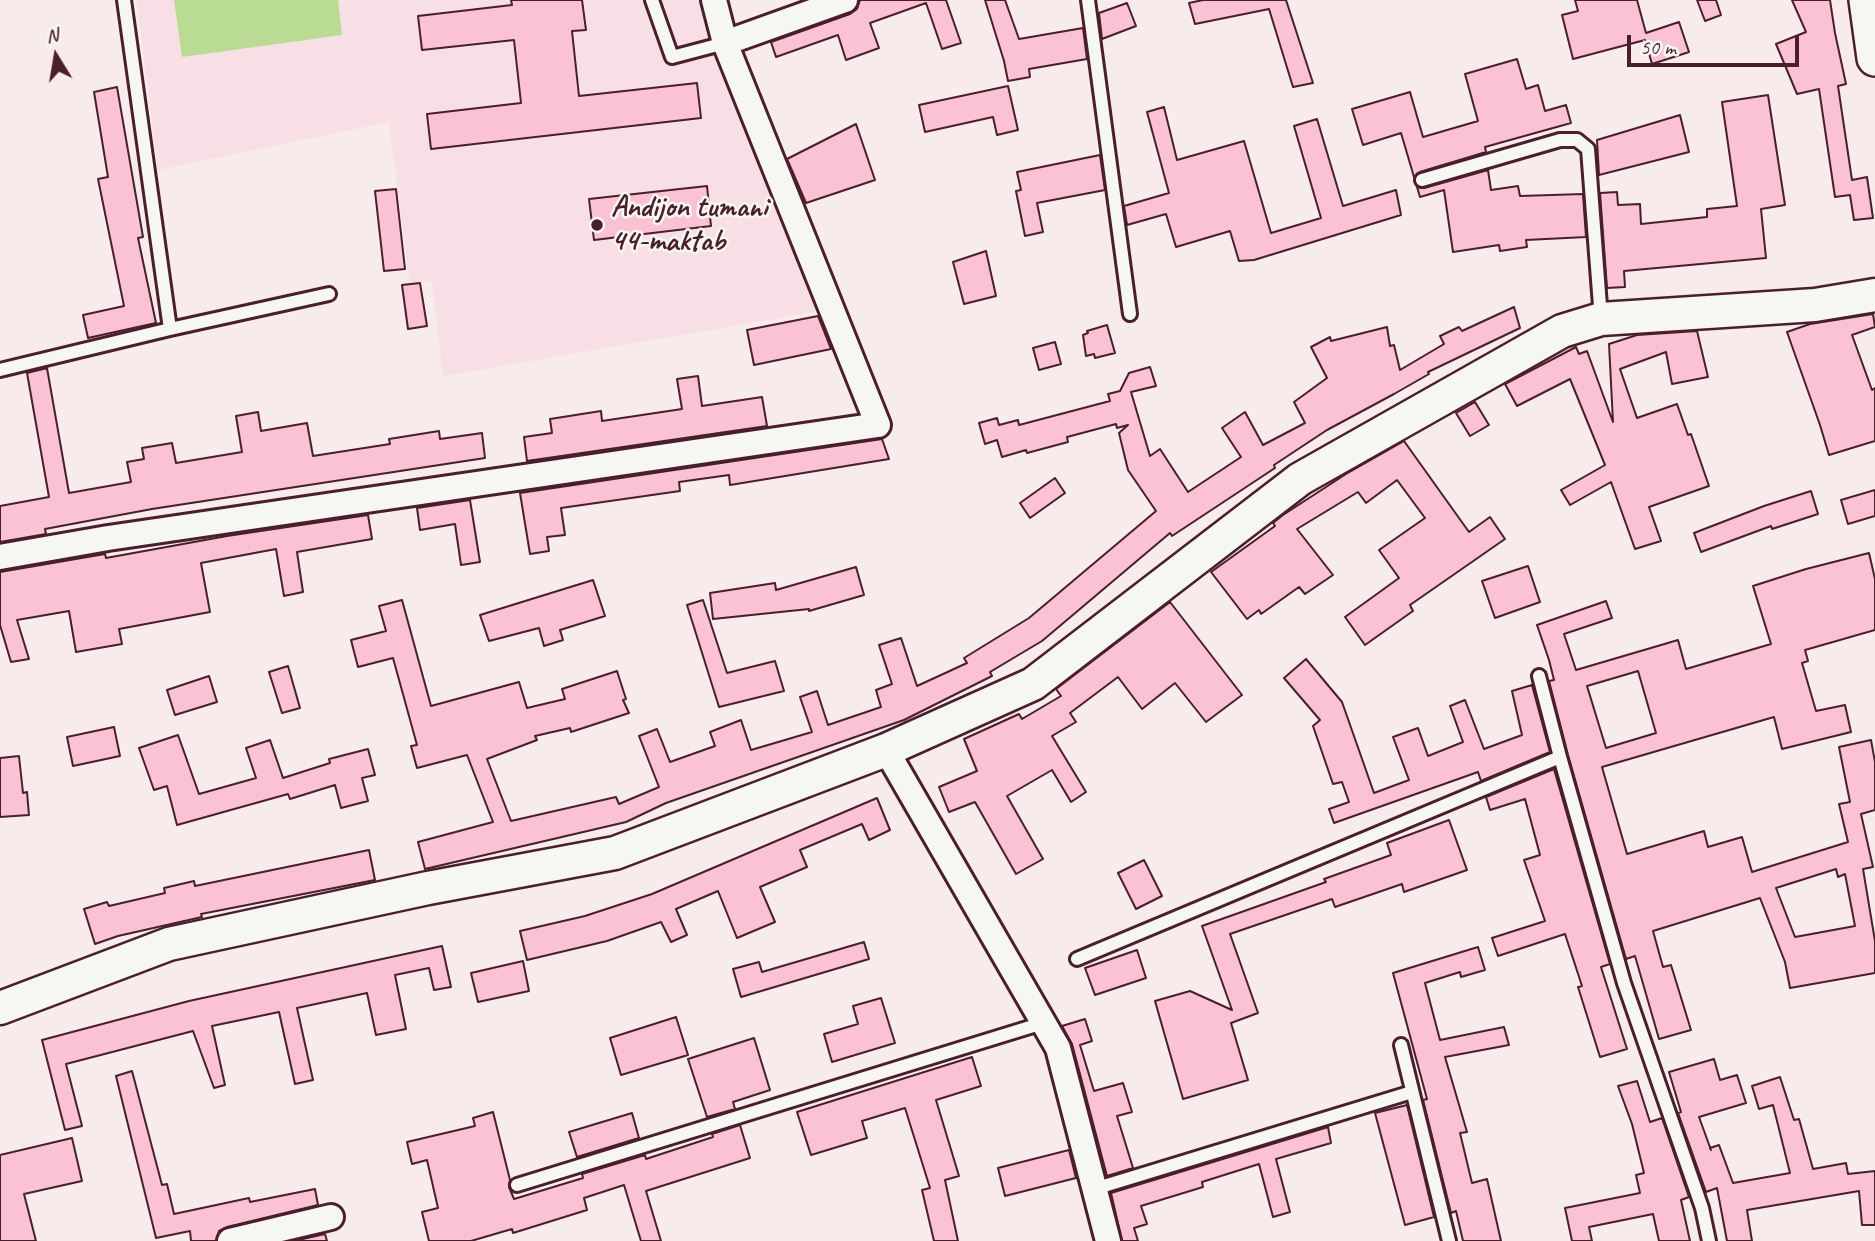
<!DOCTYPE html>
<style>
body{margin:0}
#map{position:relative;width:1875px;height:1241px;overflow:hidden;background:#f7ebec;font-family:Caveat,sans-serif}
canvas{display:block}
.north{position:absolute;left:21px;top:21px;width:70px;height:70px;-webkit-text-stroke:5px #f6f6f2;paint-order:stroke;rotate:349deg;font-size:19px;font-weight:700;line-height:28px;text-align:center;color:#4a1f2b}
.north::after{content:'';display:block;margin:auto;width:24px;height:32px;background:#4a1f2b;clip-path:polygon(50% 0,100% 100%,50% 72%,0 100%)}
.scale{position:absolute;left:1627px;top:35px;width:172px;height:32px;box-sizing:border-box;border:4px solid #4a1f2b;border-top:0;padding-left:9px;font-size:21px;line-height:24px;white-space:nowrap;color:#4a1f2b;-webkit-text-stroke:5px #f6f6f2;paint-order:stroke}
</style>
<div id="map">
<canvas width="1875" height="1241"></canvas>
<div class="north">N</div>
<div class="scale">50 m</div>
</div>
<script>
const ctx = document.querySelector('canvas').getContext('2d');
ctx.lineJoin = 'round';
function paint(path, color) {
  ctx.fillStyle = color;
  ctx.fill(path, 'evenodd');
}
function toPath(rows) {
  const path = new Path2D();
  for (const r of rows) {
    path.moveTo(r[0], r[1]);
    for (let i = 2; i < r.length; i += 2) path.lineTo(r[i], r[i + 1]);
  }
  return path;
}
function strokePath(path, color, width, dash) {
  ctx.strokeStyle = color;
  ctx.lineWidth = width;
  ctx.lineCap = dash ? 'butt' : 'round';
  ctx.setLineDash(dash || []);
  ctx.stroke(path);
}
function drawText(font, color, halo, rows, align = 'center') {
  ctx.font = font + ' Caveat,sans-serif';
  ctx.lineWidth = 5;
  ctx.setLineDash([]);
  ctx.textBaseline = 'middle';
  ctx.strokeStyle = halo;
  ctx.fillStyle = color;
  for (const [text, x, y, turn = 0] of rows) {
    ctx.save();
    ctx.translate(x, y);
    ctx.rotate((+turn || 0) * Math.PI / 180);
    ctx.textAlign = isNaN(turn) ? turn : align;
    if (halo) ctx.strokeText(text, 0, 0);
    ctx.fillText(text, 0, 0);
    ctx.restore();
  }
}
paint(toPath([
 [137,0,705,0,826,310,443,376,432,281,410,284,389,122,158,170]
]), '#f8dee5');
paint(toPath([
 [174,0,338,0,342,35,182,57]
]), '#badb94');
const building = toPath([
 [511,0,582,0,586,30,572,31,579,96,697,83,701,118,431,149,427,114,521,103,514,40,422,50,418,16,512,5,511,0],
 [860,0,946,0,961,43,942,49,926,3,870,23,879,48,846,60,838,35,776,57,771,42,850,14,857,9,860,0],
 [985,0,1005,0,1019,39,1083,28,1087,59,1029,69,1030,77,1008,81,1004,61,985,0],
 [1203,0,1286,0,1313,83,1293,87,1269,9,1195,24,1189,3,1203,0],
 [1575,0,1637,0,1646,33,1679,22,1689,52,1652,64,1645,40,1573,59,1562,15,1578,11,1575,0],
 [1697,0,1716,0,1721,15,1705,21,1697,0],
 [1792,0,1830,0,1835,33,1846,84,1838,86,1852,180,1867,177,1873,218,1854,220,1850,195,1835,197,1819,89,1797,94,1776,44,1806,32,1792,0],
 [1127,3,1136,26,1102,39,1099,13,1127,3],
 [1517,59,1526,89,1538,85,1545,111,1566,105,1571,123,1485,147,1486,152,1420,172,1414,177,1401,133,1363,145,1352,109,1410,92,1423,137,1478,121,1465,74,1517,59],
 [1008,86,1018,130,997,135,993,117,925,132,919,105,1008,86],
 [117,87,143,237,138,238,156,323,88,338,83,315,124,306,98,179,108,177,94,92,117,87],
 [1768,95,1785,205,1761,209,1766,258,1624,271,1625,287,1607,288,1600,193,1617,192,1618,205,1640,204,1641,224,1707,217,1707,209,1737,206,1722,102,1768,95],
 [1164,107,1177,160,1244,141,1271,233,1321,218,1294,126,1317,119,1343,206,1396,190,1401,215,1254,260,1239,261,1230,231,1176,247,1166,214,1127,225,1124,206,1169,193,1147,112,1164,107],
 [1680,115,1689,152,1599,175,1597,140,1680,115],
 [856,124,875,180,806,203,787,159,856,124],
 [1100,155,1105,190,1037,203,1043,232,1025,236,1016,191,1021,190,1017,172,1100,155],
 [1488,170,1491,190,1518,186,1520,196,1583,194,1586,237,1526,240,1527,247,1500,251,1499,245,1453,252,1444,190,1420,197,1417,187,1424,188,1488,170],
 [707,186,711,226,594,240,589,199,707,186],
 [396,189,405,269,384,271,375,191,396,189],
 [986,251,996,296,964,304,953,262,986,251],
 [420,283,427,326,408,329,402,285,420,283],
 [1514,307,1520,328,1428,372,1429,374,1394,394,1327,430,1274,465,1275,468,1172,536,1170,533,1042,641,990,672,992,676,904,720,666,803,626,822,425,869,418,842,493,822,467,755,417,768,411,746,417,745,393,658,358,667,351,640,386,631,379,606,402,600,431,706,519,682,527,708,565,699,562,689,617,671,626,699,623,700,629,713,571,732,570,728,535,736,537,740,487,759,511,821,616,797,619,804,659,787,639,736,657,729,670,762,715,746,710,732,741,720,751,750,812,732,800,697,817,691,828,725,881,707,876,690,892,684,879,645,901,638,917,686,967,663,964,658,1029,618,1156,511,1128,470,1119,433,1128,425,1117,428,1116,424,1067,437,1068,442,1027,453,1026,450,1002,457,997,440,985,444,979,423,997,418,999,425,1018,420,1019,425,1110,401,1108,394,1120,391,1129,373,1150,367,1156,386,1131,392,1150,456,1160,449,1188,492,1241,457,1222,428,1245,412,1263,445,1305,423,1294,402,1327,378,1311,347,1330,337,1331,341,1387,327,1390,346,1394,345,1400,370,1444,344,1440,336,1459,327,1462,331,1514,307],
 [1873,314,1875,327,1852,335,1872,390,1875,388,1875,441,1829,455,1820,425,1787,332,1810,324,1873,314],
 [818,316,831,349,754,365,747,330,818,316],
 [1107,325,1115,353,1095,358,1094,354,1086,356,1083,335,1088,333,1087,331,1107,325],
 [1697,331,1708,377,1672,384,1666,352,1620,369,1637,418,1677,404,1688,435,1691,434,1709,486,1649,507,1661,541,1635,549,1611,482,1570,505,1561,490,1605,465,1570,379,1517,406,1505,384,1576,347,1579,354,1587,351,1613,422,1609,344,1637,335,1697,331],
 [1055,342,1061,364,1039,370,1033,348,1055,342],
 [47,368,69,493,131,482,127,462,144,459,142,448,172,443,176,463,242,452,236,416,258,412,261,431,307,423,313,456,390,444,389,439,439,431,440,439,482,433,485,458,152,509,45,529,46,534,0,542,0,506,49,497,27,373,47,368],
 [698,376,702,406,762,397,767,426,527,461,524,437,552,433,550,419,601,411,602,421,682,409,677,379,698,376],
 [1475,402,1489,425,1470,436,1456,413,1475,402],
 [882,439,889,459,730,485,729,475,679,482,680,491,561,508,565,535,547,537,549,551,530,554,520,493,882,439],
 [1404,441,1469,532,1490,517,1505,539,1410,605,1413,611,1365,645,1345,617,1399,578,1379,550,1425,518,1397,480,1366,503,1358,492,1297,529,1333,575,1305,594,1299,587,1261,614,1259,610,1247,619,1211,572,1275,526,1273,523,1283,515,1346,474,1404,441],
 [1055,478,1065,493,1030,518,1020,503,1055,478],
 [1875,490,1875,516,1848,524,1841,500,1875,490],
 [1811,491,1818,514,1772,529,1771,526,1701,552,1694,533,1764,506,1811,491],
 [470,500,480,562,461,565,455,524,420,530,417,508,470,500],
 [368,515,372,539,297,552,303,592,284,596,276,549,201,563,210,612,119,629,122,644,76,652,69,611,17,620,29,659,11,662,0,625,0,572,105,554,106,558,227,536,368,515],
 [1869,553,1875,579,1875,630,1805,650,1808,661,1802,663,1816,711,1845,705,1851,732,1782,749,1774,717,1602,767,1627,854,1704,831,1708,847,1742,837,1752,872,1848,842,1839,804,1850,802,1839,747,1871,740,1875,762,1875,810,1861,814,1873,867,1863,869,1875,941,1875,973,1790,988,1785,962,1760,898,1653,931,1663,967,1671,965,1691,1030,1659,1039,1635,956,1626,959,1568,755,1549,681,1554,680,1549,660,1537,625,1606,601,1612,618,1564,634,1576,670,1678,640,1686,669,1771,644,1753,586,1806,569,1869,553],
 [1638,671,1656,733,1606,748,1587,686,1638,671],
 [1836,869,1838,877,1845,874,1855,926,1795,937,1776,888,1836,869],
 [1528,566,1540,602,1495,618,1482,581,1528,566],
 [856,567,864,595,809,611,809,609,713,619,710,593,775,583,776,590,856,567],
 [593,580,605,616,560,630,563,640,544,646,539,628,489,641,480,615,593,580],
 [703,600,727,673,775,661,784,691,719,707,687,605,703,600],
 [1170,602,1242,695,1206,722,1175,683,1142,709,1118,677,1070,713,1076,722,1052,736,1086,792,1071,802,1052,770,1007,796,1043,859,1016,874,975,802,949,812,939,787,977,771,964,739,1019,714,1022,719,1061,696,1056,689,1170,602],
 [1306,659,1342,702,1374,793,1409,780,1393,737,1418,728,1428,756,1463,742,1450,706,1465,700,1484,749,1522,735,1512,691,1532,685,1550,752,1481,781,1478,772,1334,823,1329,809,1349,802,1342,782,1333,784,1313,726,1320,720,1284,678,1306,659],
 [288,666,300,708,282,713,269,672,288,666],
 [209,676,217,702,175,715,167,690,209,676],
 [114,727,120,756,73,766,67,737,114,727],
 [178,735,199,794,256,778,246,748,270,740,283,778,330,763,329,759,368,749,375,775,362,778,368,801,341,808,335,785,290,799,288,794,177,825,167,786,154,790,139,748,178,735],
 [19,756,23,793,27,792,29,815,0,817,0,758,19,756],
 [1554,769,1610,964,1601,967,1627,1049,1600,1057,1578,987,1582,986,1565,934,1498,956,1492,938,1545,921,1524,860,1540,855,1525,799,1490,810,1486,797,1554,769],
 [877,798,890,830,869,840,862,824,800,850,807,867,760,887,775,922,737,938,718,891,676,909,687,935,671,942,661,922,607,941,527,960,520,931,585,916,652,894,877,798],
 [1449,820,1467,870,1404,892,1402,884,1335,907,1332,899,1230,934,1258,1013,1231,1023,1248,1080,1183,1099,1155,1001,1190,991,1232,1010,1202,926,1326,882,1324,879,1391,855,1387,843,1449,820],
 [369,850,375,880,201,914,202,917,118,936,95,944,84,909,107,902,109,906,165,893,164,888,194,881,195,886,369,850],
 [1144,860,1162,896,1136,909,1118,873,1144,860],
 [864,942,869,959,741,997,733,969,759,962,762,972,864,942],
 [442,946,451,987,434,990,429,968,395,975,406,1029,376,1035,367,993,297,1008,313,1080,295,1084,279,1012,212,1026,225,1085,214,1088,193,1031,66,1064,82,1126,65,1130,42,1040,189,1001,442,946],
 [1478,947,1485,970,1461,977,1460,972,1425,983,1440,1040,1504,1027,1509,1045,1445,1057,1467,1132,1460,1133,1472,1183,1487,1179,1501,1241,1463,1241,1456,1211,1451,1213,1423,1100,1427,1099,1393,973,1478,947],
 [1137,950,1146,978,1095,995,1085,968,1137,950],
 [523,961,529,991,478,1002,471,973,523,961],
 [881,998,895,1043,832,1062,824,1034,858,1024,853,1006,881,998],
 [676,1017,688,1055,621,1075,610,1038,676,1017],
 [1085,1019,1092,1041,1080,1045,1094,1091,1123,1083,1132,1112,1117,1116,1133,1168,1107,1176,1072,1044,1062,1026,1085,1019],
 [754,1038,770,1090,733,1102,735,1109,707,1117,688,1059,754,1038],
 [972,1057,981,1086,936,1100,959,1176,945,1180,958,1241,934,1241,922,1190,930,1188,905,1108,862,1121,867,1138,811,1155,797,1112,972,1057],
 [1714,1059,1720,1080,1737,1075,1746,1103,1699,1117,1711,1150,1710,1148,1719,1145,1733,1183,1790,1173,1773,1105,1759,1109,1752,1086,1780,1077,1794,1120,1799,1119,1813,1169,1846,1163,1848,1174,1875,1171,1875,1225,1862,1225,1859,1191,1747,1210,1752,1241,1727,1241,1717,1188,1706,1192,1678,1113,1681,1112,1669,1072,1714,1059],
 [132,1071,162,1185,167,1184,174,1214,249,1198,250,1202,315,1189,318,1205,227,1227,219,1231,216,1241,191,1241,190,1231,156,1238,116,1076,132,1071],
 [1637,1081,1650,1122,1662,1118,1689,1197,1681,1200,1690,1241,1659,1241,1653,1214,1589,1227,1592,1241,1572,1241,1565,1208,1640,1193,1636,1175,1644,1173,1632,1124,1618,1086,1637,1081],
 [1407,1105,1434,1217,1405,1225,1375,1113,1407,1105],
 [493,1112,510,1180,509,1187,514,1199,583,1178,582,1174,645,1155,646,1159,713,1137,712,1134,740,1125,750,1158,646,1191,661,1241,641,1241,624,1185,584,1198,587,1210,513,1233,512,1229,471,1241,429,1241,422,1212,438,1208,427,1160,412,1164,407,1142,475,1126,473,1118,493,1112],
 [632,1113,639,1138,577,1157,569,1132,632,1113],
 [1328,1127,1331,1143,1276,1159,1290,1212,1273,1217,1259,1164,1202,1182,1203,1187,1141,1206,1147,1224,1134,1228,1138,1241,1122,1241,1111,1193,1328,1127],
 [72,1138,82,1181,24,1194,36,1241,0,1241,0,1155,72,1138],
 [1069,1150,1076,1178,1005,1196,998,1168,1069,1150],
 [325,1234,327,1241,294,1241,325,1234]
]);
paint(building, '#fbc1d4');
strokePath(building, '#4a1f2b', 2);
const service = toPath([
 [124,0,170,329],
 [652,0,672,57,725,43],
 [1088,0,1130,314],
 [1422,180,1560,140,1577,140,1588,149,1601,319],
 [0,370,170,329,329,294],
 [1539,676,1560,757],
 [1077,959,1560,757,1624,983,1702,1208,1709,1241],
 [1401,1045,1449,1241],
 [517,1185,1043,1023],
 [1094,1189,1412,1092]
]);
const minor = toPath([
 [725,43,845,0],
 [0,557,108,538,878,425,725,43,714,0],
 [886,750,1058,1048,1108,1241],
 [230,1241,331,1217]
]);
const tertiary = toPath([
 [0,1008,169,944,428,888,615,853,886,750,1033,684,1300,479,1562,331,1601,319,1815,305,1875,295]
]);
const secondary = toPath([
 [1867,0,1875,58]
]);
strokePath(service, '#4a1f2b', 18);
strokePath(minor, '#4a1f2b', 30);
strokePath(tertiary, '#4a1f2b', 37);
strokePath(secondary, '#4a1f2b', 40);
strokePath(service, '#f6f6f2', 12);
strokePath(minor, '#f6f6f2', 24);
strokePath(tertiary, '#f6f6f2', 32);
strokePath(secondary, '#f6f6f2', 35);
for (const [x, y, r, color] of [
 [597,225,7,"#4a1f2b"]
]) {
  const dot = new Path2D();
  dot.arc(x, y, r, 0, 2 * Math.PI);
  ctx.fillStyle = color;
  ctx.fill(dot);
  strokePath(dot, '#f6f6f2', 2.5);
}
drawText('bold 30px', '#4a1f2b', '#f6f6f2', [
 ["Andijon tumani",611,208],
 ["44-maktab",611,242]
], 'left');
</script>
